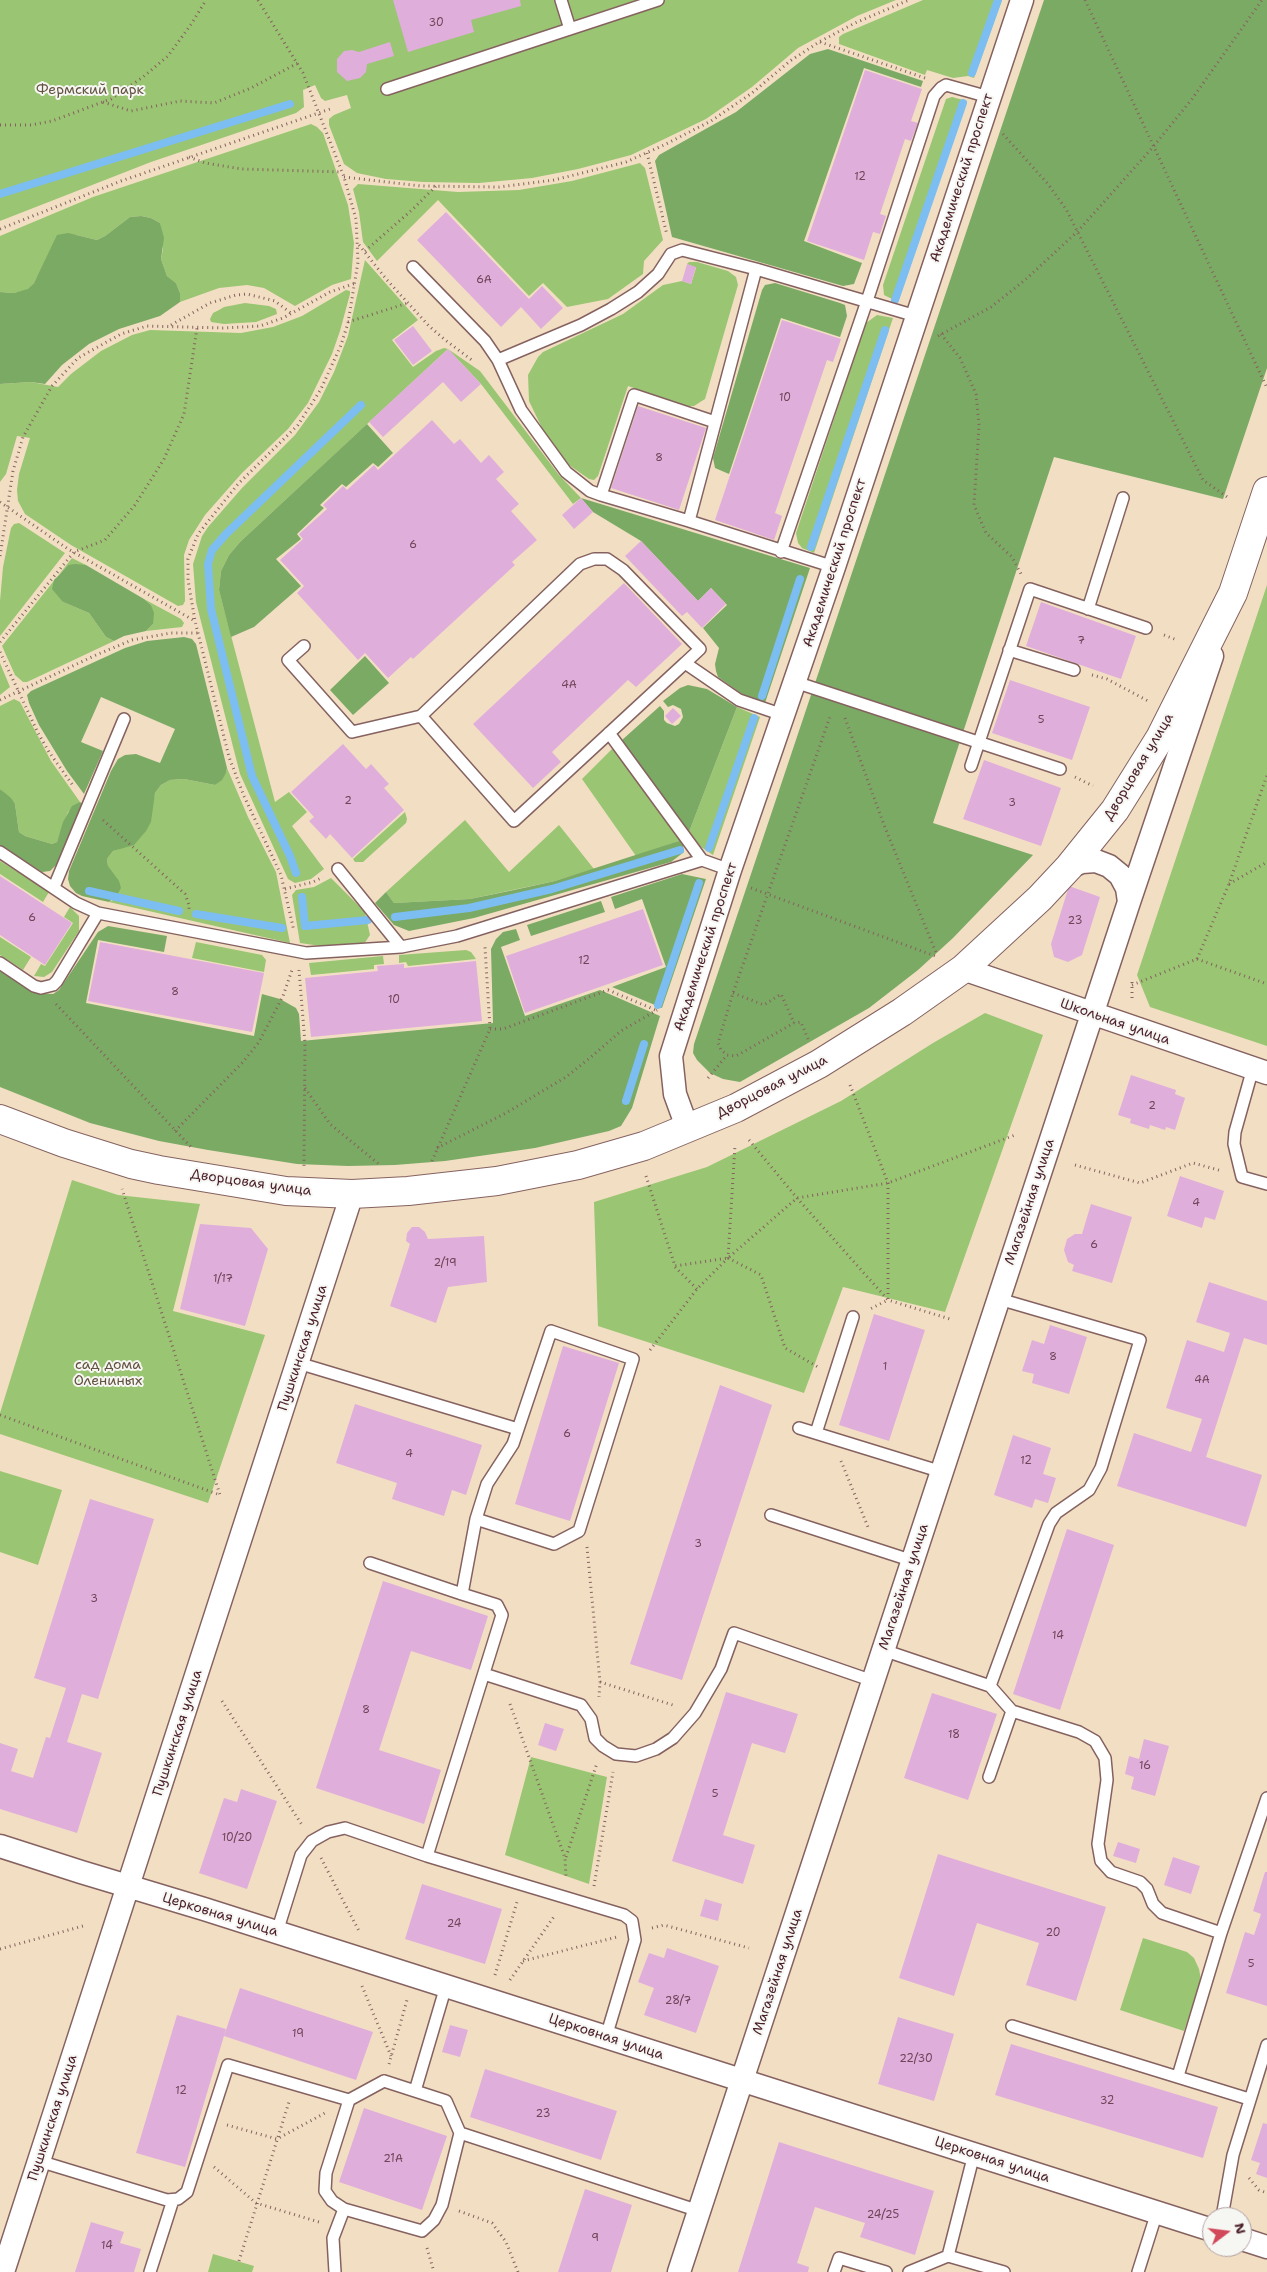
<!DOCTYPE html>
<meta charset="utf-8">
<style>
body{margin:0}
#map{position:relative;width:1267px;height:2272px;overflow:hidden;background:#f2dfc3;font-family:"Shantell Sans",sans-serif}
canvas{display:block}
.north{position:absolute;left:1202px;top:2207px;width:50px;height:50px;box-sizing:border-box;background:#f6f6f2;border:1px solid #b1a0a2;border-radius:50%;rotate:75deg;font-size:14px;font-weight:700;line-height:20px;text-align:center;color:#4a1f2b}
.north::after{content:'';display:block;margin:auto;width:18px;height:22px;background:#d1495b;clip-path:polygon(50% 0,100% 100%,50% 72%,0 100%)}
</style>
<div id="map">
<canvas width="1267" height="2272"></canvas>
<div class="north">N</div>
</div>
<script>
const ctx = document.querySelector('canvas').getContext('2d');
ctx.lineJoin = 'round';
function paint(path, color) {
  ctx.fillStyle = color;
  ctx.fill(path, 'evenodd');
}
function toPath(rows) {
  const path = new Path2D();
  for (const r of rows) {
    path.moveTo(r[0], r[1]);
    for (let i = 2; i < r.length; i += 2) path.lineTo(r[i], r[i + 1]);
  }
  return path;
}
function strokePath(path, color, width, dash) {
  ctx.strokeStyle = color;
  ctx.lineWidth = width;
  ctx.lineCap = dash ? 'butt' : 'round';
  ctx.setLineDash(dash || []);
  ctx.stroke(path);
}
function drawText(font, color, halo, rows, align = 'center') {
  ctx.font = font + ' "Shantell Sans",sans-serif';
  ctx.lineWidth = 4;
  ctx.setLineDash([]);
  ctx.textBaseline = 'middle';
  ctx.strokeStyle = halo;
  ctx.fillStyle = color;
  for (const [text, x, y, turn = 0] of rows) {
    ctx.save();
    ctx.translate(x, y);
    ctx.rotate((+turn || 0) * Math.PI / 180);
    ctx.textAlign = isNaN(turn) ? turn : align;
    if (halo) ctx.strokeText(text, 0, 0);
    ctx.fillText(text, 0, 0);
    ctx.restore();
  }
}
paint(toPath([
 [0,0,896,0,857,16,798,48,752,87,706,119,631,155,578,169,532,178,479,183,423,182,386,179,357,173,344,164,329,125,329,119,334,115,351,108,347,95,325,101,321,98,315,85,303,90,304,107,296,113,151,162,0,221],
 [923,0,1002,0,974,78,968,76,953,78,927,70,925,75,839,44,839,37,843,34],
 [952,97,967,101,898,302,884,295,883,285,946,99],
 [311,124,317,127,323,133,348,205,354,243,351,279,332,285,295,306,264,288,247,285,219,288,180,302,180,293,176,283,167,276,161,259,163,249,160,223,151,218,141,216,130,217,105,236,97,240,76,235,42,268,34,283,28,290,14,293,0,292,0,236,93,197],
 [640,163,645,168,663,240,644,261,643,274,608,299,567,307,543,283,529,296,438,200,377,261,363,242,359,212,353,189,358,184,458,192,519,190,572,181],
 [365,260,418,320,392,340,413,367,436,351,444,348,448,349,480,371,559,475,581,498,573,504,481,384,448,349,240,542,229,555,221,571,219,590,275,802,289,792,307,812,292,826,324,869,311,879,295,883,288,879,240,774,196,602,193,564,202,536,208,527,242,488,295,435,319,402,334,372,348,336],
 [689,262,697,262,728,271,736,277,738,285,705,399,694,406,686,406,628,386,598,476,594,480,589,479,569,465,542,428,529,401,528,375,538,357,543,352,623,314,663,285,682,281,691,284,696,268,687,264],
 [346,290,350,291,350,294,340,331,332,354,308,403,288,429,242,473,205,515,189,540,184,555,185,601,183,605,178,606,71,545,25,514,18,501,17,490,19,474,30,438,17,436,6,474,0,482,0,384,31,382,58,387,71,374,101,351,132,335,150,330,241,333,273,327,302,316],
 [245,303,269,306,276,309,277,314,256,322,224,324,211,322,210,319,213,313,219,310,224,307],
 [877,315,893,318,814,553,802,548,798,543,796,533,866,323],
 [19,523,65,553,0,636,0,601,3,567,11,528,14,524],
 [72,558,86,565,68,565,54,580,63,602,89,613,106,637,114,641,27,682,23,682,15,675,2,646],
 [1267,585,1267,1046,1150,1007,1137,975],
 [144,599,181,619,184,623,182,627,146,631,153,624,151,605],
 [0,663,10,687,0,695],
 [14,699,20,702,51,761,80,802,68,812,57,842,52,844,25,836,19,832,15,804,0,789,0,706],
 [737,707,760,717,713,855,701,847,689,832],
 [613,748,682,840,636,856,582,779],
 [227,768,248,817,276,872,290,943,109,902,113,900,107,859,113,851,119,849,152,807,155,793,161,785,170,780,184,779,215,785,226,773],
 [405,812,407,819,406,823,363,862,355,862,353,859],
 [465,820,509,872,559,825,594,869,555,881,470,899,394,903,386,892],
 [0,861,49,892,43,902,0,874],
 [331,878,365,912,370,935,364,944,321,946,300,943,292,895,296,890,314,887],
 [70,907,79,916,79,931,52,972,44,977,34,976,41,964,45,966,73,923,64,917],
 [0,937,31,957,23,970,0,955],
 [196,942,262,955,266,960,264,972,192,958],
 [466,950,471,952,476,959,408,966,406,962,399,963,399,955],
 [383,956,384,964,374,965,374,969,311,975,309,963],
 [985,1013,1043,1035,945,1312,843,1287,804,1393,598,1326,594,1202,707,1167,841,1101,933,1043],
 [72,1180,118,1195,200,1204,173,1311,265,1335,208,1503,0,1434,0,1413],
 [0,1471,62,1490,38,1565,0,1552],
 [531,1757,607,1777,589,1884,505,1855],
 [1143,1938,1187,1952,1194,1958,1199,1969,1201,1980,1184,2031,1120,2010],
 [213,2254,254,2266,252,2272,208,2272]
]), '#9ac572');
paint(toPath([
 [1044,0,1267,0,1267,368,1223,499,1054,457,933,823,1033,855,953,938,918,970,869,1008,740,1082,723,1079,710,1073,697,1060,693,1053,694,1044],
 [828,49,923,81,921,87,864,68,804,241,862,263,854,284,843,286,672,237,655,161,659,155,736,112,810,54],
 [141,216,151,218,160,223,164,238,161,259,167,276,176,283,180,293,180,302,160,316,119,329,89,344,62,365,45,384,31,382,0,384,0,292,14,293,28,289,34,283,57,235,68,233,97,240,105,236,130,217],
 [775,283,840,303,845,305,847,316,840,337,781,318,729,474,715,468,713,458,762,290,765,285],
 [367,424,393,453,378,467,373,463,346,487,342,484,320,505,324,508,297,534,301,539,276,559,301,586,254,627,231,637,219,590,221,571,229,555,240,542],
 [581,498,810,568,765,703,742,694,718,677,716,671,715,664,719,648,703,628,727,605,711,588,698,601,641,541,593,512],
 [75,564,86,565,144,599,151,605,154,613,153,624,146,631,124,636,114,641,106,637,89,613,63,602,52,589,54,580,60,574,68,565],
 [184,637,192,639,196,644,227,768,226,773,222,780,215,785,184,779,170,780,161,785,155,793,151,822,146,831,134,845,113,851,107,859,108,866,119,881,121,888,117,895,109,902,82,896,76,893,70,886,68,879,69,871,111,771,118,759,125,755,136,754,160,763,175,729,101,697,81,742,103,751,84,794,67,771,39,725,29,703,27,695,31,691,125,648,147,641],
 [365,656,389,683,353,715,330,690],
 [688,685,707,689,737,707,689,832,622,740,660,706,664,711,664,720,667,723,675,726,679,724,683,717,681,709,673,705,668,707,663,701,680,688],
 [0,789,11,798,15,804,19,832,25,836,52,844,57,842,63,822,72,806,80,802,84,805,56,865,50,871,42,872,0,845],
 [682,840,684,852,671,862,474,918,409,931,394,925,375,903,386,892,394,903,470,899,514,890,555,881],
 [682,874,706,879,662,1008,612,987,666,967,642,899,615,909,611,897],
 [601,901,605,912,531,936,527,925],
 [108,926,167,936,164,952,98,940,86,1003,254,1036,262,994,280,999,296,1008,299,1014,301,1041,493,1023,491,949,496,939,503,932,516,929,520,940,501,947,525,1016,600,990,660,1016,632,1108,621,1126,609,1131,535,1148,445,1161,395,1165,348,1166,297,1164,208,1150,159,1141,90,1123,0,1087,0,971,34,993,53,994,59,990,98,932]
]), '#7baa64');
strokePath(toPath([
 [972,73,998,0],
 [0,194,290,104],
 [895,300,963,103],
 [811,547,885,330],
 [762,696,800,579],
 [709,848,754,718],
 [296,873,290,856,252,776,211,609,208,564,212,550,226,534,361,405],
 [89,891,179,911],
 [302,897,305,926,368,920],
 [196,914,282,928],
 [395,917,469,908,552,889,680,850],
 [658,1005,699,883],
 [626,1101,644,1044]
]), '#7cbef1', 8);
paint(toPath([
 [393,0,520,0,521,6,471,20,474,32,408,52],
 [390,42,394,56,367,64,366,72,360,78,347,81,337,72,337,59,344,51,352,50,359,52],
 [865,70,922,89,911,121,918,123,911,141,905,139,880,214,886,216,880,234,873,232,864,260,807,241],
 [446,212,529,299,542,286,563,308,541,329,521,307,501,327,417,240],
 [687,264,696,267,691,284,682,281],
 [782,320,841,339,833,362,827,360,775,513,782,516,774,540,715,520],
 [413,326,432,351,413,365,394,340],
 [448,349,481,384,461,402,443,382,383,437,369,422],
 [638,406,706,428,679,510,611,488],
 [432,420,454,444,460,439,481,463,489,455,504,472,496,479,519,504,511,511,537,540,512,562,515,565,413,659,411,657,388,678,365,653,358,660,297,593,304,586,280,560,303,539,299,534,327,509,323,505,343,486,347,490,374,465,378,470],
 [581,498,593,512,574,529,562,515],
 [641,541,698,601,711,588,726,604,702,628,687,612,682,616,625,556],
 [624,583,682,644,636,687,628,680,552,752,561,762,533,788,473,724],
 [1041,602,1136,636,1121,679,1026,646],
 [1010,680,1090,707,1072,760,992,733],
 [673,708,681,716,672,724,665,716],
 [343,744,366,769,371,764,389,784,384,788,404,810,352,858,330,834,326,839,309,821,314,817,291,792],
 [984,760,1061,788,1041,846,963,819],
 [0,876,72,923,45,965,0,935],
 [1069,886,1100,897,1082,955,1068,962,1054,957,1051,944],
 [643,909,663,965,525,1013,506,956],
 [100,942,264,973,252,1032,88,1001],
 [476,961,482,1021,311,1037,305,978,378,971,377,966,404,964,404,968],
 [1131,1075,1176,1090,1175,1094,1185,1098,1175,1130,1166,1127,1165,1130,1150,1125,1149,1129,1130,1123,1131,1119,1118,1115],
 [1180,1176,1224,1191,1215,1220,1205,1217,1202,1228,1167,1216],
 [1091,1204,1132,1217,1112,1283,1072,1271,1074,1265,1068,1262,1064,1250,1067,1239,1075,1234,1082,1234],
 [200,1224,251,1228,268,1249,245,1326,180,1309],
 [412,1227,419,1227,425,1232,428,1239,484,1236,487,1282,448,1287,436,1323,390,1306,410,1244,406,1241,407,1233],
 [1209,1282,1267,1301,1267,1345,1244,1338,1206,1457,1262,1475,1246,1527,1117,1486,1134,1433,1191,1452,1202,1419,1166,1408,1187,1340,1224,1352,1230,1333,1196,1322],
 [874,1314,925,1330,889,1441,839,1425],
 [1050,1325,1087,1337,1069,1394,1032,1383,1034,1374,1022,1371,1032,1340,1044,1344],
 [563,1346,619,1363,570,1521,515,1504],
 [720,1385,772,1405,682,1680,630,1664],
 [355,1404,482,1445,466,1495,452,1490,444,1516,392,1499,397,1483,336,1463],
 [1013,1435,1051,1448,1043,1474,1056,1478,1048,1503,1035,1499,1032,1508,994,1495],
 [90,1499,154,1519,98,1699,82,1694,67,1742,102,1753,77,1833,0,1809,0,1743,18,1749,11,1771,33,1778,46,1737,50,1738,66,1688,34,1678],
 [1067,1529,1114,1545,1060,1710,1013,1694],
 [383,1581,488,1616,471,1670,411,1651,379,1750,441,1770,424,1824,316,1788],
 [726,1692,798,1714,785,1753,752,1743,723,1835,755,1845,743,1884,672,1861],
 [932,1693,997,1714,968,1800,904,1778],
 [545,1723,564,1729,556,1751,538,1745],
 [1144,1739,1169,1746,1155,1796,1131,1789,1134,1777,1125,1774,1129,1756,1139,1759],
 [241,1789,277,1801,247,1889,199,1873,224,1798,237,1802],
 [1118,1842,1140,1849,1136,1863,1113,1856],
 [938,1854,1106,1907,1076,2001,1026,1985,1039,1943,977,1923,954,1996,899,1978],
 [1173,1857,1200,1866,1191,1894,1164,1885],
 [1265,1872,1267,1872,1267,2006,1226,1993,1245,1932,1254,1935,1261,1914,1253,1911],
 [422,1884,502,1909,485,1964,405,1939],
 [705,1899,722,1904,718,1921,700,1916],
 [667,1948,719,1966,696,2033,644,2015,654,1988,638,1982,649,1953,664,1958],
 [240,1988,373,2032,356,2080,224,2036],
 [177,2015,226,2029,185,2167,136,2153],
 [898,2017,954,2034,934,2101,878,2084],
 [450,2025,468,2030,460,2057,442,2052],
 [1011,2044,1218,2107,1203,2158,995,2095],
 [485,2069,617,2111,601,2160,470,2117],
 [364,2108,447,2136,422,2210,339,2182],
 [1263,2123,1267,2124,1267,2178,1256,2174,1260,2163,1251,2160],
 [779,2142,934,2191,915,2255,860,2237,865,2223,815,2207,797,2263,809,2267,808,2272,738,2272],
 [585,2189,632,2205,611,2272,558,2272],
 [91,2222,124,2232,120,2243,141,2249,134,2272,75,2272]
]), '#e0aedb');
const lane = toPath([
 [561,0,570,29],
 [387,89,658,0],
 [413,267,485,341,498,360,521,410,566,472,590,491,601,495,689,521,756,269],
 [498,360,581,325,611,309,638,292,658,274,671,254,682,250,756,269,916,316],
 [601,495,634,395,715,422],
 [689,521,834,567],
 [781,552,867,301,934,96,941,88,946,85,989,97],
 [1088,609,1123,498],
 [304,646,288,660,352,732,421,716],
 [1009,650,1074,670],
 [685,663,700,649,623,570,607,559,594,559,580,564,421,716,514,821,685,663,739,700,783,715],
 [795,682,1060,769],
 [609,733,702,860],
 [971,766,1030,589,1146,628],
 [0,852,76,903,98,913,306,953,401,947,457,936,702,860,730,870],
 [338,869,401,947],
 [54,887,124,719],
 [0,963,34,986,41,988,53,985,57,981,98,913],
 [1253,1068,1235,1132,1234,1144,1242,1177,1267,1184],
 [298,1363,518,1429],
 [799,1428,942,1472],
 [816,1433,853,1317],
 [771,1515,913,1561],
 [370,1563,462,1594,476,1519,487,1484,513,1444,551,1331,633,1359,579,1531,554,1544,476,1519],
 [883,1650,990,1686,1012,1711,1079,1732,1095,1741,1105,1758,1107,1780,1098,1844,1101,1861,1111,1872,1140,1882,1147,1889,1153,1904,1162,1913,1221,1933],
 [484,1674,581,1705,591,1719,595,1738,603,1746,616,1754,636,1756,656,1749,673,1738,695,1713,721,1669,734,1633,873,1681],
 [990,1686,1049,1524,1056,1513,1089,1490,1101,1468,1140,1340,999,1299],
 [989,1777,1012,1711],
 [427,1856,502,1615,497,1605,462,1594],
 [277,1932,301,1855,312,1841,328,1832,345,1828,427,1856,624,1915,632,1921,635,1940,606,2037],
 [1012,2026,1249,2099],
 [1178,2076,1221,1933,1267,1798],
 [384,2081,446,2101,460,2133,442,2205,434,2220,422,2231,344,2209,332,2201,325,2191,326,2173,349,2100,384,2081],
 [415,2091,446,1986],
 [460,2133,699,2211],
 [974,2154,948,2256,1004,2272],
 [39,2161,167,2200,178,2199,187,2192,228,2065,349,2100],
 [1222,2217,1233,2155,1267,2045],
 [150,2272,173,2200],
 [335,2272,333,2238,344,2209],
 [834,2272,839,2258,886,2272],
 [909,2272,948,2256],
 [1138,2272,1157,2212]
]);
const street = toPath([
 [1069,867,1082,862,1096,861,1109,866,1120,875,1127,888,1129,902],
 [963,969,1267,1073],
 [687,1127,675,1094,671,1056,730,870,834,567,1022,0],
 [0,1846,81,1872,204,1909,1212,2230],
 [1242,2239,1267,2247],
 [3,2272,352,1194],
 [679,2272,1129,902,1212,656]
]);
const secondary = toPath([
 [0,1119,64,1143,131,1164,159,1170,286,1191,352,1194,408,1191,497,1181,578,1165,644,1146,736,1108,819,1064,902,1012,963,969,1040,898,1069,867,1115,810,1160,738,1233,593,1267,491]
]);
strokePath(lane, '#856260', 14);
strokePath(street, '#856260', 25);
strokePath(secondary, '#856260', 30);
strokePath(toPath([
 [258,0,303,73,344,177,356,219,358,262,348,323,341,345,321,389,298,425,238,484,198,534,188,559,188,580,195,621,229,757,244,796,281,875,294,931],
 [1085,0,1267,388],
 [820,42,925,78],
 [103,102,131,111,180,101,214,103,251,88,298,63],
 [0,125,31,125,52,121,111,99,143,77,168,56,192,23,206,0],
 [1003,134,1048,184,1066,209,1203,480,1230,499],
 [647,153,667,235],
 [189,157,205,163,242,169,342,172],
 [344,177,421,186,499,187,554,180,626,162,664,145,711,121,752,93,790,61,819,42,855,23,909,0],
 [0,229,121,181,333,108],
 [359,245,387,280,429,326,444,339,473,361],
 [365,251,413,209,436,186],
 [348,322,408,303],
 [171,325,210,303,236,295,247,294,275,301,292,314],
 [941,334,960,358,976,394,979,425,974,505,986,533,1012,557,1021,574],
 [938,336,991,307,1025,280,1078,231,1153,147,1192,99,1262,0],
 [0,502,68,549,195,621],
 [0,556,13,471,23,437,52,386,78,358,121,334,147,326,223,328,260,326,283,318,330,292,356,283],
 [1164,635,1177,640],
 [0,642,74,552,105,540,135,505,164,459,184,414,197,328],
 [0,652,38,733,49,752,74,787],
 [1092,675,1107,679,1148,701],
 [0,700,96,655,132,640,171,633,199,633],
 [845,718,884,825,937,955],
 [1075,777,1093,786],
 [103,820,185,894,189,905,189,912],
 [1229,884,1267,862],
 [751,888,935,956],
 [285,889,313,882,323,877],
 [1197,959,1229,884,1267,775],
 [299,970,305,1043,304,1166],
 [1132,985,1197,959,1267,984],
 [733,993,764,1005,781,994,794,1023],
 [1132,998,1132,979],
 [56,1004,191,1147],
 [490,1029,503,1029,608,990,658,1011],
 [808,1039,801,1022,794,1023,736,1056,727,1055,721,1050,718,1043,733,993,831,714],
 [708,1078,727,1055],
 [850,1085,888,1183,888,1300,870,1309],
 [305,1088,330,1124,380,1165],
 [175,1131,243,1062,259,1042,283,996,292,970],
 [749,1140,797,1198,888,1300,950,1319],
 [437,1148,506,1113,566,1077,591,1057,621,1031,657,1010],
 [432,1161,490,1029,485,947],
 [1075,1165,1140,1183,1193,1163,1222,1171],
 [646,1176,675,1266,728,1258,797,1198,888,1183,1015,1135],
 [728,1258,761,1275,785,1348,818,1367],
 [675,1267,697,1289],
 [650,1350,697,1289,728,1258,735,1145],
 [0,1415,220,1495,122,1189],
 [841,1461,868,1527],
 [587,1547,600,1682,599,1697],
 [600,1682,676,1706],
 [222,1701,302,1825],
 [510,1704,565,1858,566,1878],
 [566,1857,597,1763],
 [321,1858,360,1933],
 [594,1886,613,1772],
 [652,1928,664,1925,749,1948],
 [0,1949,83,1926],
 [523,1961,617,1937],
 [495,1975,517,1902],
 [510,1980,555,1915],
 [362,1986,391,2056],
 [389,2064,407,2000],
 [227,2125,277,2139,325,2113],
 [214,2167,256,2203,319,2222],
 [1249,2178,1259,2190,1267,2193],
 [459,2211,492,2223,506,2242,518,2272],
 [427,2248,434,2272],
 [239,2261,289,2102]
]), '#856260', 3, [1, 4]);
strokePath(lane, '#fff', 11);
strokePath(street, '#fff', 22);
strokePath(secondary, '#fff', 28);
drawText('11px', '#704357', null, [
 ["30",436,23],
 ["12",860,177],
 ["6А",484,280],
 ["10",785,398],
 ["8",659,458],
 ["6",413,545],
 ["7",1081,641],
 ["4А",569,685],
 ["5",1041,720],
 ["2",348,801],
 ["3",1012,803],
 ["6",32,918],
 ["23",1075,921],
 ["12",584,961],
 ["8",175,992],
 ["10",394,1000],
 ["2",1152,1106],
 ["4",1196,1203],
 ["6",1094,1245],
 ["2/19",445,1263],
 ["1/17",223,1279],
 ["8",1053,1357],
 ["1",885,1367],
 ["4А",1202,1380],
 ["6",567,1434],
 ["4",409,1454],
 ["12",1026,1461],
 ["3",698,1544],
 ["3",94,1599],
 ["14",1058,1636],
 ["8",366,1710],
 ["18",954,1735],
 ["16",1145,1766],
 ["5",715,1794],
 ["10/20",237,1838],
 ["24",454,1924],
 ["20",1053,1933],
 ["5",1251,1964],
 ["28/7",678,2001],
 ["19",298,2034],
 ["22/30",916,2059],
 ["12",181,2091],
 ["32",1107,2101],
 ["23",543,2114],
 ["21А",393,2159],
 ["24/25",883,2215],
 ["9",595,2238],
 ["14",107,2246]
]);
drawText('14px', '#625140', '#f6f6f2', [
 ["Фермский парк",90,90],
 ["сад дома",108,1365],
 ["Олениных",108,1381]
]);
drawText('14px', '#4a1f2b', '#f6f6f2', [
 ["Академический проспект",962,178,-72],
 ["Академический проспект",835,563,-72],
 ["Дворцовая улица",1139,767,-59],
 ["Академический проспект",706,947,-72],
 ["Школьная улица",1115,1022,19],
 ["Дворцовая улица",772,1087,-27],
 ["Дворцовая улица",251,1183,8],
 ["Магазейная улица",1030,1202,-72],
 ["Пушкинская улица",303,1348,-72],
 ["Магазейная улица",904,1587,-72],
 ["Пушкинская улица",178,1733,-72],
 ["Церковная улица",220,1915,17],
 ["Магазейная улица",778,1972,-72],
 ["Церковная улица",606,2037,18],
 ["Пушкинская улица",53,2118,-72],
 ["Церковная улица",992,2160,18]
]);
</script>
